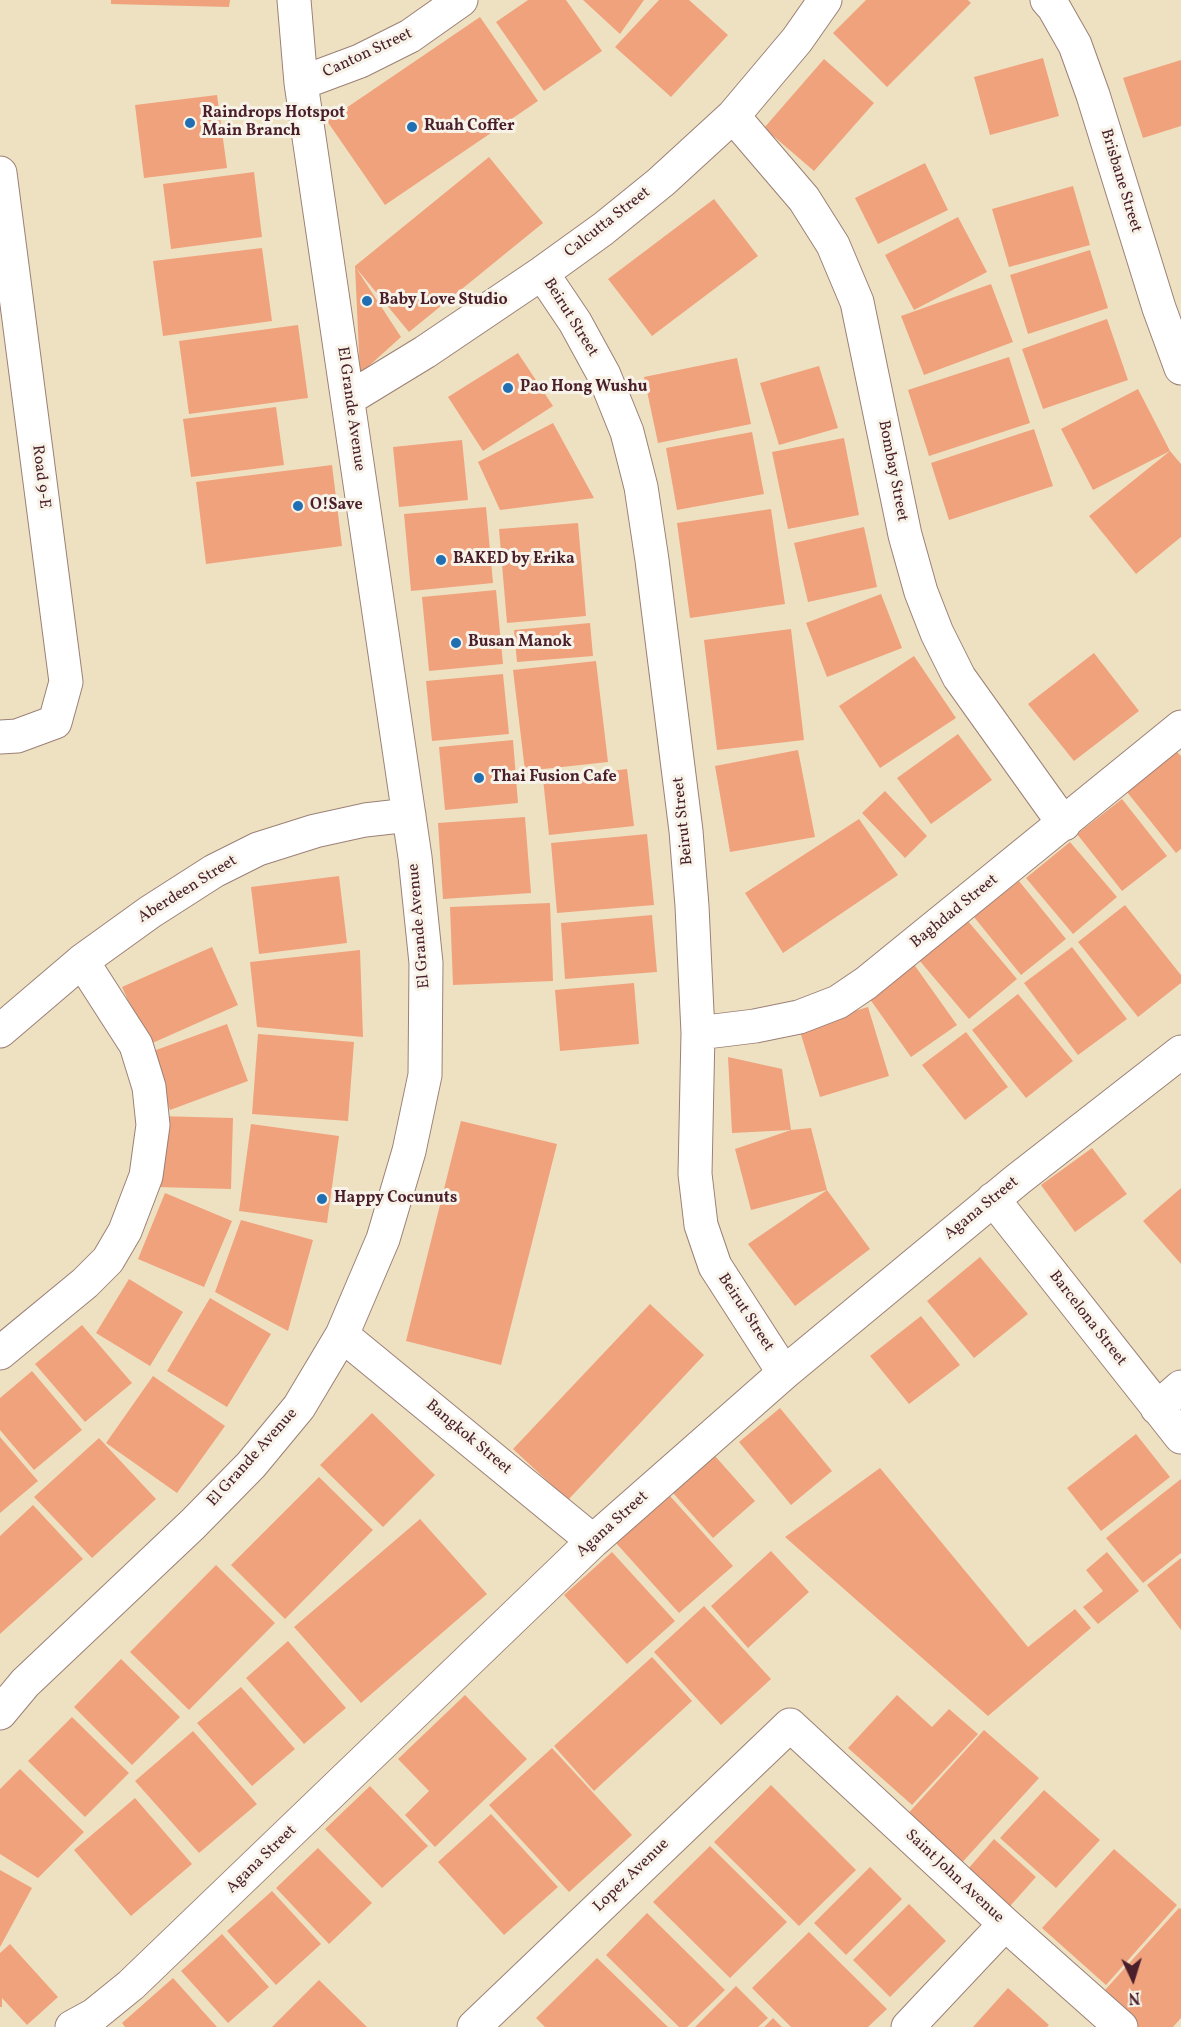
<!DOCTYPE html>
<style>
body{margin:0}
#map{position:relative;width:1181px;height:2027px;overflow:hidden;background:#eee1c2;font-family:Vollkorn,serif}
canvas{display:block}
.north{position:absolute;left:1103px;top:1949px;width:60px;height:60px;-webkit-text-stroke:4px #f7f3e8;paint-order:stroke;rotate:176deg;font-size:16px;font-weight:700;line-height:24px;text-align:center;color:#4a1f2b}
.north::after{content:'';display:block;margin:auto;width:21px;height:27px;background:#4a1f2b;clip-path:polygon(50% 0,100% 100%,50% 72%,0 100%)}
</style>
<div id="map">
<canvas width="1181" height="2027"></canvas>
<div class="north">N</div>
</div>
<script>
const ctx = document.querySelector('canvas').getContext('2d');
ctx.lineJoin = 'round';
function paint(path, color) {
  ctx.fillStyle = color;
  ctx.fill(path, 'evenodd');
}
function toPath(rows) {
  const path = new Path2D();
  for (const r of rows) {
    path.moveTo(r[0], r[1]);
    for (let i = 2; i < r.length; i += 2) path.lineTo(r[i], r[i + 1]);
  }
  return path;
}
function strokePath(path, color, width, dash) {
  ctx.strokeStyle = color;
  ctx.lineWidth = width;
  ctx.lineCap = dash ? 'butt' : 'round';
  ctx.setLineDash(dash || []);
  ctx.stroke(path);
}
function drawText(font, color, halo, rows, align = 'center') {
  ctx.font = font + ' Vollkorn,serif';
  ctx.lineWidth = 6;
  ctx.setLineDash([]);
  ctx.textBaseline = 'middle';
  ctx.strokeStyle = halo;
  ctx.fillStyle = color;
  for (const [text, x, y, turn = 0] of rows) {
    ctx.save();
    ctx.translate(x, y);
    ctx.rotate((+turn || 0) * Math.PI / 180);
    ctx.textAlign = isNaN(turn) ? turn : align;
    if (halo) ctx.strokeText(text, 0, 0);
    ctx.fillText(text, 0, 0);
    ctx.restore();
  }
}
paint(toPath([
 [111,0,230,0,229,7,111,4],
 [528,0,566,0,602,51,544,91,496,22],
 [583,0,644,0,620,34],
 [659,0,689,0,728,35,671,97,615,47],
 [866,0,968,0,971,3,887,87,833,33],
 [480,17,538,101,385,205,327,121],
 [1043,58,1059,116,990,135,974,77],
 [824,59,874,103,814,171,764,128],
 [1181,60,1181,126,1143,138,1123,78],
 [217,95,227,168,144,178,135,105],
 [489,157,543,223,409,332,356,268,401,337,360,374,355,266],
 [925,163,948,210,878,244,855,198],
 [254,172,262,237,171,249,163,184],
 [1073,186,1090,245,1009,267,992,209],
 [714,199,758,256,652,336,608,279],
 [958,217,987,272,914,310,885,255],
 [262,248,272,321,163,336,153,261],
 [1090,250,1108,308,1028,334,1010,275],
 [991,284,1013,342,924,375,901,316],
 [1107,319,1128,380,1043,409,1022,349],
 [298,325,308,398,189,414,179,341],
 [518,353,553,406,483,451,448,397],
 [1009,357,1030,423,929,456,908,390],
 [737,358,751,424,658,443,644,377],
 [819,366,838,428,779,445,760,383],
 [1138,389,1170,451,1093,490,1061,429],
 [276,407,284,465,191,477,183,419],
 [553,423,594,498,500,510,478,462],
 [1034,429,1053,486,949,520,931,463],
 [752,432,764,494,677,510,666,448],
 [844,438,859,515,788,529,772,452],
 [462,440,468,500,399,507,393,447],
 [1170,451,1181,464,1181,537,1136,574,1089,516],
 [332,465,342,546,206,564,196,482],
 [486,507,493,583,411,591,404,514],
 [771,509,785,604,690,618,677,523],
 [578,523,586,616,507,623,499,529],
 [864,527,877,587,808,602,794,543],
 [496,590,503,664,429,671,422,597],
 [881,594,902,648,827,677,806,623],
 [590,623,593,656,517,662,514,630],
 [791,629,804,740,717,750,704,640],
 [1094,653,1139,711,1074,761,1028,704],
 [914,656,956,718,880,768,839,706],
 [596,661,608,762,525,771,513,670],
 [503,674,509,734,432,741,426,681],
 [958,734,992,780,931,824,897,778],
 [513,740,518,803,445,810,439,747],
 [798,750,815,837,730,852,715,766],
 [1177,752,1181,756,1181,849,1176,853,1127,792],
 [627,769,634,826,549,835,543,779],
 [885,791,927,836,905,858,862,813],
 [1122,799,1167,856,1122,891,1077,834],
 [525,817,531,893,443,899,438,823],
 [859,819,898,875,783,953,745,893],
 [647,834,654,905,557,913,551,843],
 [1070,842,1117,897,1073,934,1026,878],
 [339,876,347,943,259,954,251,887],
 [1019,881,1066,939,1021,975,974,917],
 [550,903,553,981,453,985,450,907],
 [1125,905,1181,975,1181,983,1138,1017,1078,942],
 [652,915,657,972,565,979,561,923],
 [967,920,1017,979,969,1019,919,960],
 [212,947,238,1005,148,1045,122,987],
 [1072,947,1127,1019,1078,1055,1024,983],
 [360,950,363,1037,257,1027,250,962],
 [913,963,957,1025,911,1057,867,995],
 [634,983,639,1044,560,1051,555,990],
 [1018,994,1073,1061,1026,1098,972,1030],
 [868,1007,889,1076,820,1097,799,1028],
 [227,1024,248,1081,170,1110,148,1053],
 [966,1032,1008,1087,965,1120,922,1065],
 [258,1034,354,1042,348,1121,252,1114],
 [728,1057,782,1069,791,1130,732,1133],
 [156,1116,233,1118,231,1189,155,1187],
 [461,1121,557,1144,501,1365,406,1341],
 [251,1124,339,1136,327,1223,239,1211],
 [811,1128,827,1190,751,1210,735,1149,791,1130],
 [1092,1148,1127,1194,1075,1232,1041,1185],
 [1181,1188,1181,1264,1143,1221],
 [827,1190,870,1249,795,1306,748,1244],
 [165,1193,232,1221,204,1287,138,1259],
 [241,1220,313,1240,288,1331,215,1292],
 [980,1257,1028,1314,974,1358,927,1301],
 [129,1279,183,1312,150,1366,96,1333],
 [210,1298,271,1334,227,1407,167,1371],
 [650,1304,704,1355,568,1500,513,1449],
 [921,1316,960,1365,909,1404,870,1356],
 [82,1325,132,1383,85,1422,35,1364],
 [32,1371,82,1430,34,1470,0,1430,0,1398],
 [153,1376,225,1426,177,1493,106,1443],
 [780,1408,832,1471,791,1505,739,1442],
 [372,1413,435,1475,383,1527,320,1465],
 [1136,1434,1170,1477,1101,1531,1067,1488],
 [0,1437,38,1481,0,1513],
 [99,1438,156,1499,92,1558,34,1497],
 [715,1456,755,1501,713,1538,673,1493],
 [880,1468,1028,1647,1075,1609,1091,1628,988,1716,785,1537],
 [319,1477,373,1530,285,1619,231,1565],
 [1181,1479,1181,1553,1143,1583,1106,1538],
 [670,1496,733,1566,679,1613,616,1543],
 [33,1505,83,1559,0,1634,0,1536],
 [420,1519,487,1594,361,1703,294,1627],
 [771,1551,809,1592,748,1648,711,1606],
 [612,1552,675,1621,627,1664,564,1595],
 [1107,1552,1139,1591,1098,1624,1083,1607,1103,1591,1086,1570],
 [1181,1558,1181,1630,1147,1585],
 [216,1565,275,1623,189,1710,130,1652],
 [704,1606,771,1679,721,1725,654,1652],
 [288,1641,346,1708,304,1744,246,1678],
 [652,1657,692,1701,594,1791,554,1746],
 [121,1659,180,1717,132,1765,74,1707],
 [241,1687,295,1749,252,1786,197,1723],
 [465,1695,527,1759,435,1847,405,1815,429,1791,398,1759],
 [897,1695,932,1727,949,1709,978,1734,912,1805,848,1748],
 [72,1717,129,1773,85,1817,28,1761],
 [984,1730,1039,1778,958,1867,903,1819],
 [193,1731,257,1804,199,1853,135,1781],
 [552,1748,632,1835,569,1892,489,1805],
 [20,1769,84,1832,38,1878,0,1854,0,1789],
 [771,1785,856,1870,799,1926,714,1842],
 [370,1786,428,1846,382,1888,325,1829],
 [1044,1790,1100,1840,1056,1888,1000,1838],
 [135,1798,192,1864,131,1916,74,1850],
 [491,1814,558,1887,504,1935,438,1862],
 [994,1839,1036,1877,1003,1914,961,1877],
 [710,1846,787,1922,730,1978,653,1902],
 [318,1848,372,1903,329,1944,276,1888],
 [1114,1849,1177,1905,1106,1985,1042,1928],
 [870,1867,902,1899,846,1955,814,1923],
 [0,1870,32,1888,0,1947],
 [272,1891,321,1944,276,1985,227,1931],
 [909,1904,946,1941,890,1997,853,1960],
 [1179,1908,1181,1909,1181,2018,1173,2027,1126,2027,1096,2000],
 [647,1913,725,1990,687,2027,679,2027,606,1955],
 [809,1932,887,2009,868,2027,791,2027,752,1988],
 [222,1934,269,1987,228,2023,181,1971],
 [10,1944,58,1997,27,2025,2,1998,2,2007,0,2007,0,1953],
 [597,1958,668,2027,545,2027,536,2018],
 [173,1978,217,2027,125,2027,122,2023],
 [319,1980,367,2027,272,2027],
 [736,1986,768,2018,758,2027,695,2027],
 [1008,1988,1049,2025,1047,2027,973,2027],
 [773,2018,782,2027,764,2027]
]), '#f0a27d');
const minor = toPath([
 [1047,0,1054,8,1075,45,1093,95,1159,308,1181,368],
 [301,83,360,61,410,36,461,0],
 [733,116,804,199,833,245,857,302,905,535,921,592,937,633,959,677,1064,824],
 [0,173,66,682,55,722,17,736,0,737],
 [542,273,575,322,604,375,627,432,641,487,652,560,686,831,692,906,698,1033,695,1174,701,1225,715,1266,784,1373],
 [348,399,425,352,542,273,603,229,661,182,733,116,797,40,825,0],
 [0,1031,82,961,150,912,214,871,258,849,315,831,365,820,409,815],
 [698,1033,755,1026,799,1017,838,1002,866,983,1181,727],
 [993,1199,1181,1437],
 [342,1335,593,1541],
 [0,1353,85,1283,108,1260,125,1231,146,1176,153,1125,149,1087,136,1045,82,961],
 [1157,1408,1181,1387],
 [0,1713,25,1683,193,1524,251,1465,299,1407,342,1335,383,1239,409,1151,425,1075,426,963,415,857,301,83,294,0],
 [72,2027,94,2015,131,1985,593,1541,784,1373,1017,1180,1181,1052],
 [474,2027,790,1725,1005,1924,1121,2027],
 [908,2027,1005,1924]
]);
strokePath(minor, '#9c8076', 35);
strokePath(minor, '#fff', 33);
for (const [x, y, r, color] of [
 [190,123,6,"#1f6fb2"],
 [412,127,6,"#1f6fb2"],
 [367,301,6,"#1f6fb2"],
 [508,388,6,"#1f6fb2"],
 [298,506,6,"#1f6fb2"],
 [441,560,6,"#1f6fb2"],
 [456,643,6,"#1f6fb2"],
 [479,778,6,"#1f6fb2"],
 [322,1199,6,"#1f6fb2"]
]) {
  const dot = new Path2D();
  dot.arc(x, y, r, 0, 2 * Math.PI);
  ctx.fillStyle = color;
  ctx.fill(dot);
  strokePath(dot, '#f7f3e8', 2);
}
drawText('16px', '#4a1f2b', '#f7f3e8', [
 ["Canton Street",368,54,-25],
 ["Brisbane Street",1120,181,73],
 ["Calcutta Street",608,223,-38],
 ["Beirut Street",570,318,58],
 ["El Grande Avenue",350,409,82],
 ["Bombay Street",892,471,79],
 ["Road 9-E",40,477,83],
 ["Beirut Street",684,821,-96],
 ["Aberdeen Street",188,890,-32],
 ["Baghdad Street",955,912,-39],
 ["El Grande Avenue",420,926,-95],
 ["Agana Street",982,1209,-39],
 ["Beirut Street",745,1313,57],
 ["Barcelona Street",1087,1319,52],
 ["Bangkok Street",468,1438,40],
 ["El Grande Avenue",253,1458,-48],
 ["Agana Street",613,1525,-42],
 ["Agana Street",262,1860,-44],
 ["Lopez Avenue",632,1876,-44],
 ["Saint John Avenue",954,1877,43]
]);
drawText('bold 16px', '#4a1f2b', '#f7f3e8', [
 ["Raindrops Hotspot",202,114],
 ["Main Branch",202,132],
 ["Ruah Coffer",424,127],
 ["Baby Love Studio",379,301],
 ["Pao Hong Wushu",520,388],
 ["O!Save",310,506],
 ["BAKED by Erika",453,560],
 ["Busan Manok",468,643],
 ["Thai Fusion Cafe",491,778],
 ["Happy Cocunuts",334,1199]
], 'left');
</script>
